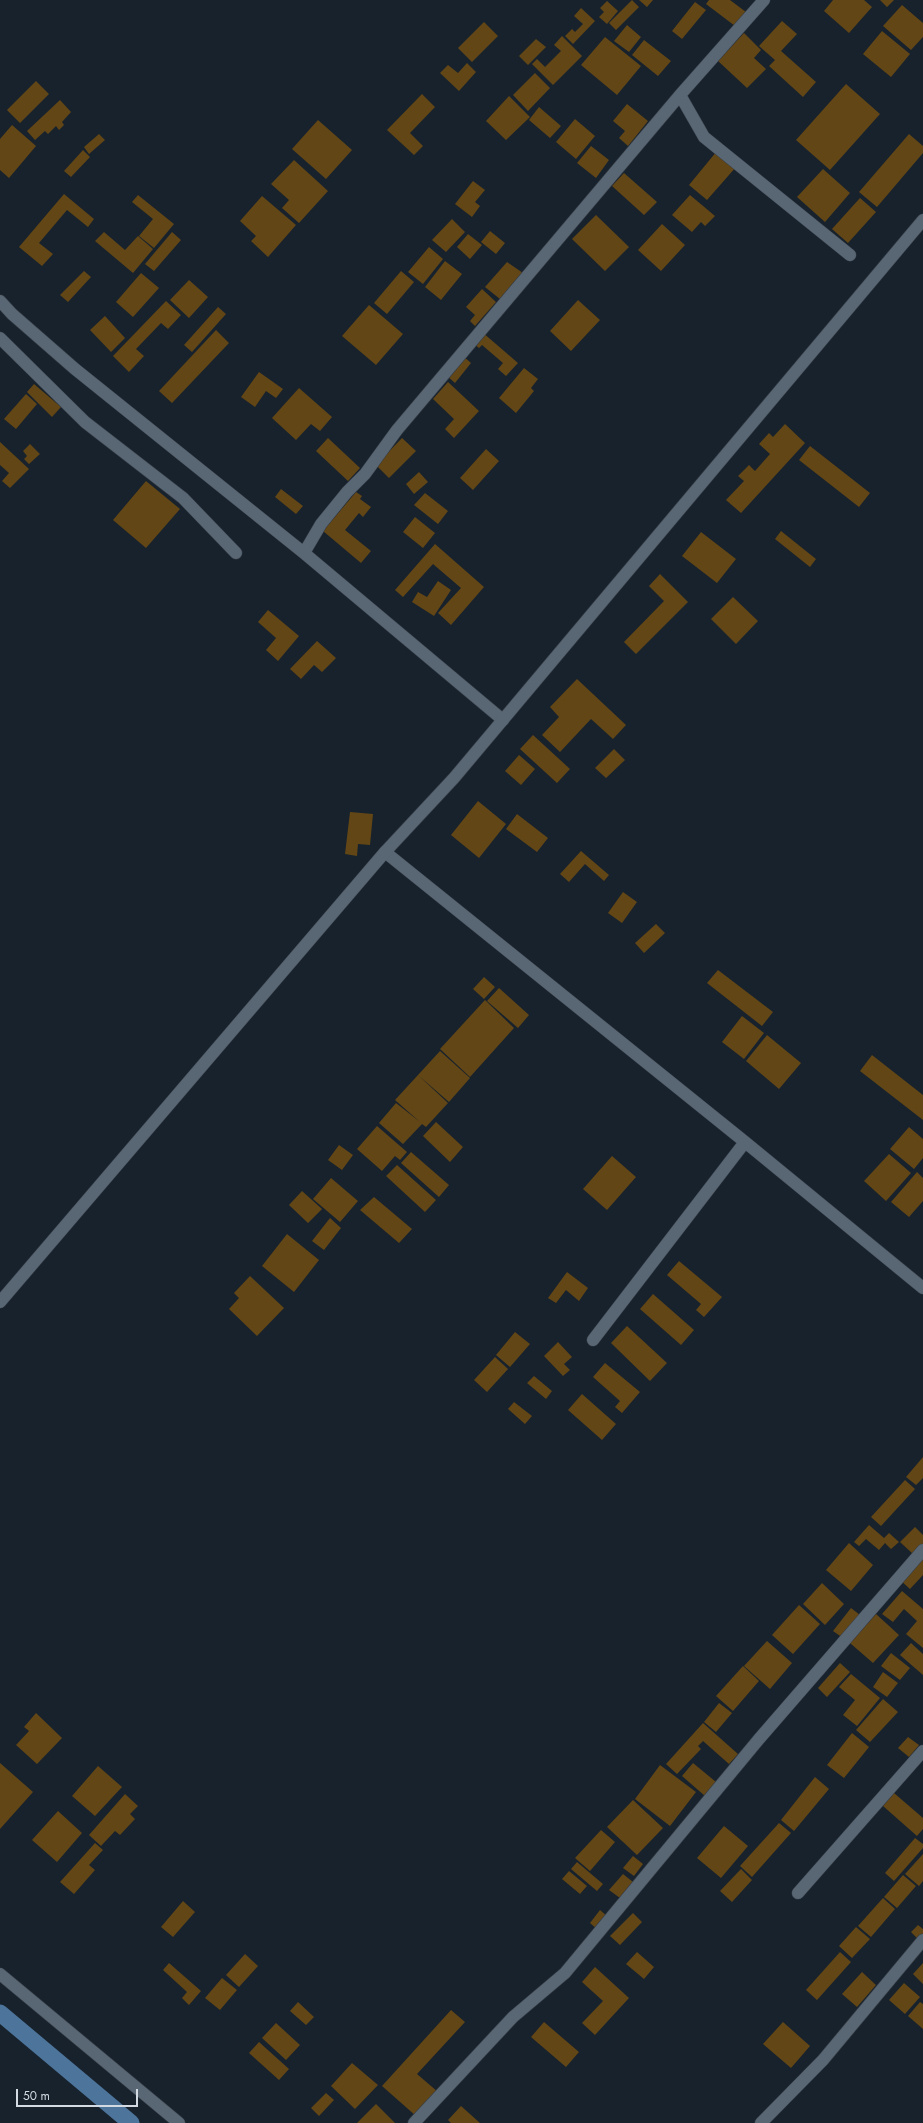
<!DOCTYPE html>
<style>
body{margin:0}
#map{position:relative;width:923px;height:2123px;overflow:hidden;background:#17222d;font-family:Jost,sans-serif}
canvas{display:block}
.scale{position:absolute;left:16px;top:2089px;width:122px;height:18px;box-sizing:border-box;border:2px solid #d3dae1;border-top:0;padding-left:5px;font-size:12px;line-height:14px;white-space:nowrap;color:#d3dae1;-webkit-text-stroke:3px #17222d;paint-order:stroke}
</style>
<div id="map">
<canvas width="923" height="2123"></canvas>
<div class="scale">50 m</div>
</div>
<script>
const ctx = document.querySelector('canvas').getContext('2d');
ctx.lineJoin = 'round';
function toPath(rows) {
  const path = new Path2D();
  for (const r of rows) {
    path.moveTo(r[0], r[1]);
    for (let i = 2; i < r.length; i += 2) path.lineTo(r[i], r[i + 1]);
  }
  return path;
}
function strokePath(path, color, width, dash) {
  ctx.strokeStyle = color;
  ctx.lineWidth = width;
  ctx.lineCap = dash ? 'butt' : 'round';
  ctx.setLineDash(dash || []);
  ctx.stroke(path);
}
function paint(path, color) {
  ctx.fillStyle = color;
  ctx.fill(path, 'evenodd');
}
strokePath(toPath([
 [0,2013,131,2123]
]), '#4d749a', 17);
paint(toPath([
 [632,0,639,7,616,30,609,23],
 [639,0,653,0,647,7],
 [709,0,730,0,746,12,735,26,706,4],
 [833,0,864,0,872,7,849,33,824,11],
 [880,0,894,0,887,7],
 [607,1,618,11,607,24,599,17,604,12,600,8],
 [695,2,706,10,682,39,672,31],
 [902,5,923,23,923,37,911,50,883,26],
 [581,8,595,21,573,44,565,36,572,29,575,32,583,24,574,16],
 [782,21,797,34,781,51,816,82,803,97,769,66,775,60,759,46],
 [484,22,498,36,472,62,458,48],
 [627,25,641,37,629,52,614,41],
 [882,31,910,54,891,77,863,54],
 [744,33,761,50,754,58,766,69,747,88,718,61],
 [562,36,582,56,553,85,532,64,537,59,545,67,561,51,554,45],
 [605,37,641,66,617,95,581,65],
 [536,39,546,47,528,65,519,56],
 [644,40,671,61,658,76,632,55],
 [467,63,476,72,459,91,440,73,448,65,458,73],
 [535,73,550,88,528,111,513,95],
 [36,81,49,94,20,123,7,110],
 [846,84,880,114,830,170,796,140],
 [422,94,435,107,410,133,423,146,414,155,387,130],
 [509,96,530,117,506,140,486,121],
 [60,100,71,112,62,122,64,125,59,130,56,126,48,134,45,131,35,140,27,131],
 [627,104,648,121,628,146,619,138,625,131,613,121],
 [539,107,561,126,550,138,529,120],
 [575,119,595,136,576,159,556,142],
 [318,120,352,150,326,179,292,149],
 [12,125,36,146,9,178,0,170,0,139],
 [99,134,105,140,89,154,84,147],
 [909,134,923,146,923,153,877,207,859,192],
 [591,146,609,160,596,178,577,163],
 [83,150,90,157,71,177,64,171],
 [717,151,736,167,707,200,689,185],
 [294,160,328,191,299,223,282,208,289,200,271,184],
 [823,169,850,193,825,222,797,197],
 [624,173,657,202,644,215,612,186],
 [473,181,485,190,475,202,480,206,472,217,455,204],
 [64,194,94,219,88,227,67,210,39,243,53,254,42,266,19,247],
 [138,195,174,224,154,248,139,236,153,219,132,202],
 [690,195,715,216,705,226,701,222,692,232,672,215],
 [262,196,296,225,268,257,251,241,256,236,240,221],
 [860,198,876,212,848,243,832,229],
 [596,215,629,247,605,271,572,239],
 [452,219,465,232,446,252,432,240],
 [662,224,685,245,661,271,638,250],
 [490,231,505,243,496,254,481,242],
 [104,232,125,250,138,236,153,249,133,273,95,241],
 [172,232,181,240,154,271,145,264],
 [468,234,482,245,470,259,457,247],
 [429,247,443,259,423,284,408,272],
 [445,261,462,274,441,300,425,287],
 [507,262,523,273,500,299,485,287],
 [84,271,91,277,68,302,60,295],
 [401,271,414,282,387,314,374,303],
 [141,273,159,288,133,317,116,302],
 [189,280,208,297,189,318,170,300],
 [482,289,496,302,475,326,470,321,475,315,466,307],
 [578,300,600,320,571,351,550,331],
 [166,301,181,315,168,329,161,323,136,349,144,356,129,372,113,356],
 [369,305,403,334,376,365,342,336],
 [218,307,226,314,192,352,184,345],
 [105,316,125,338,111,352,90,330],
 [216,330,229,343,172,403,159,391],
 [482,332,518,363,506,376,498,369,503,363,482,345,479,348,473,343],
 [463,356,471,363,455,383,447,376],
 [524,368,538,379,531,388,534,391,516,413,499,398],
 [259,372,283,389,276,398,266,391,255,407,241,397],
 [448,382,479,411,454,438,445,429,454,419,433,399],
 [34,384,61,407,52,417,27,392],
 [299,388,332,417,320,431,311,424,296,440,272,418],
 [26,394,37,404,16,429,4,419],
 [785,424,805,443,741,513,726,500,744,481,738,476,749,465,755,471,770,454,759,444,769,433,773,437],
 [328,438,360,468,348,481,316,451],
 [402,438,416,451,389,478,376,465],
 [0,442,29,469,10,488,2,481,9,473,0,465],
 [30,444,40,454,29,464,24,459,27,456,23,451],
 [810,446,870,493,859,507,799,460],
 [486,449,499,461,473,490,460,478],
 [419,472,428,482,414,494,406,484],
 [146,481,180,509,146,548,113,520],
 [281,489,303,506,296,514,275,497],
 [356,492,362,496,360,499,371,507,363,517,359,513,345,530,371,551,361,563,323,531],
 [425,493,448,511,438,524,414,505],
 [415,517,435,533,423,548,403,532],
 [781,531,816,559,810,567,775,539],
 [701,532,736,559,717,583,682,556],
 [435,544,484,587,451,625,438,613,461,588,433,564,403,597,395,590],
 [660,574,688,602,636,654,624,642,664,601,649,586],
 [438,581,451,590,434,616,412,602,418,592,427,597],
 [733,597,758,621,736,644,711,619],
 [268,610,299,636,278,661,266,650,276,638,258,622],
 [317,641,336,658,322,672,314,665,301,679,290,669],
 [577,679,626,725,613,739,591,719,560,752,542,735,559,717,550,707],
 [533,735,570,769,557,783,520,749],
 [614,749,625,760,606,778,595,768],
 [519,755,535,769,521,785,505,771],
 [478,801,506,824,479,858,451,835],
 [350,812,373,814,370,845,358,844,357,856,345,854],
 [517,814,548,838,537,852,506,829],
 [581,851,609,875,604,881,585,864,569,882,560,874],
 [623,892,637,902,622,923,608,913],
 [656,924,665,933,644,953,635,943],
 [718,970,773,1012,762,1026,707,983],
 [484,977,495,987,484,999,473,989],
 [499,988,529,1015,518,1028,487,1001],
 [485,1000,514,1028,470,1077,440,1049],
 [742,1016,764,1033,744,1059,722,1042],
 [767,1035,801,1063,779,1089,746,1061],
 [440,1051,470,1078,449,1102,418,1075],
 [872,1055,923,1095,923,1120,860,1071],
 [418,1075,448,1103,426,1127,422,1124,403,1144,379,1123,396,1103,420,1122,395,1100],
 [436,1122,463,1147,450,1162,423,1136],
 [377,1126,407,1152,400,1160,395,1156,382,1171,357,1149],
 [909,1127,923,1139,923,1158,914,1169,890,1149],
 [339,1145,353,1155,342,1170,328,1160],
 [411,1152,449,1185,439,1197,401,1163],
 [889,1154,911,1173,886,1201,864,1181],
 [612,1156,636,1177,607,1210,583,1189],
 [397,1165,436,1200,425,1212,386,1176],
 [917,1172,923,1178,923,1201,909,1217,891,1202],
 [331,1178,358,1201,340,1222,313,1199],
 [302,1191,322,1209,308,1223,289,1205],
 [374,1197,412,1229,399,1243,360,1210],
 [330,1218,341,1228,324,1250,312,1241],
 [287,1234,319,1260,294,1292,262,1266],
 [679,1261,722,1297,704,1317,696,1310,701,1304,667,1275],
 [567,1272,588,1288,579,1301,566,1290,556,1303,548,1298],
 [250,1276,284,1308,257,1336,229,1309,239,1298,234,1293],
 [653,1294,694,1330,681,1345,640,1309],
 [627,1326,667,1363,650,1381,611,1343],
 [515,1332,530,1344,510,1367,496,1355],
 [558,1342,572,1357,564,1364,570,1370,563,1376,544,1356],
 [495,1357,508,1369,487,1392,474,1380],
 [605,1363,640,1392,622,1413,615,1407,620,1401,593,1377],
 [534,1376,552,1391,546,1399,527,1383],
 [582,1394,616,1424,602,1440,568,1410],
 [514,1402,532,1416,525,1424,508,1409],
 [923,1457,923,1478,916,1485,906,1477],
 [905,1480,915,1489,881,1526,871,1517],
 [869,1525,884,1538,889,1533,899,1542,891,1549,885,1543,879,1550,866,1539,859,1546,854,1542],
 [915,1527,923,1535,923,1544,913,1554,900,1542],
 [849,1543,873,1565,851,1591,826,1570],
 [923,1558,923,1575,910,1589,900,1580],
 [822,1583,844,1604,825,1625,803,1604],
 [902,1591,923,1609,923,1648,906,1634,917,1621,904,1609,893,1622,882,1614],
 [799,1605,820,1624,793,1654,772,1635],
 [851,1608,860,1615,843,1638,833,1631],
 [876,1614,899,1635,873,1663,850,1643],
 [767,1641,792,1663,770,1689,744,1666],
 [911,1643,923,1654,923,1675,900,1655],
 [891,1653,910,1668,900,1680,881,1666],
 [840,1663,850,1672,827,1697,818,1688],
 [743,1666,759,1681,733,1711,716,1696],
 [883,1672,898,1683,887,1697,873,1687],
 [851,1674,880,1698,857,1726,843,1715,855,1700,839,1687],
 [883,1699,898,1712,870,1742,856,1730],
 [719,1703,732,1713,716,1732,704,1722],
 [36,1713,62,1738,37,1764,16,1745,29,1731,24,1727],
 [703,1723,738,1754,729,1764,703,1741,698,1746,701,1749,677,1774,666,1764],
 [852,1733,869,1747,844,1778,827,1765],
 [908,1737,919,1745,909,1757,898,1748],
 [0,1763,33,1792,0,1829],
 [693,1763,716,1782,705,1796,682,1776],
 [660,1765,696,1792,670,1826,635,1799],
 [98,1766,122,1787,95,1816,72,1796],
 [815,1777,829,1789,794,1831,781,1820],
 [894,1793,923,1818,923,1829,917,1836,883,1806],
 [125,1794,138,1806,130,1814,135,1819,120,1835,115,1831,101,1846,89,1835],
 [633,1800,663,1828,637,1855,607,1827],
 [58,1811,82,1833,57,1862,32,1840],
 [779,1823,791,1833,752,1877,740,1866],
 [724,1826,748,1846,721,1878,697,1858],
 [601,1830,615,1842,590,1871,575,1858],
 [915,1838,923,1844,923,1848,894,1881,885,1873],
 [95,1843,103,1850,89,1865,95,1870,74,1894,60,1882],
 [923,1854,923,1881,919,1886,905,1874],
 [633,1856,643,1864,634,1876,623,1868],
 [577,1862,603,1884,597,1891,571,1869],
 [741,1869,752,1880,732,1902,720,1891],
 [569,1871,587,1886,580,1894,562,1879],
 [623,1874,633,1882,620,1898,609,1890],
 [903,1875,916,1886,897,1908,884,1897],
 [883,1898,895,1909,871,1937,858,1926],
 [183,1901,195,1912,173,1937,161,1927],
 [600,1910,608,1917,598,1930,590,1923],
 [633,1913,642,1922,620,1945,610,1936],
 [918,1925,923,1929,923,1935,918,1939,911,1932],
 [856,1927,870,1939,852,1958,839,1946],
 [637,1952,654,1967,644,1979,626,1964],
 [840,1952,851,1962,817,2000,806,1990],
 [245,1954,258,1966,239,1987,226,1975],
 [169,1963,201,1991,189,2005,182,1998,187,1992,163,1970],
 [923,1963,923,1984,913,1974],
 [595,1967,629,1998,595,2035,582,2023,603,2001,582,1982],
 [862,1972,876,1985,857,2007,842,1994],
 [222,1978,237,1990,220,2010,205,1998],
 [904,1983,920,1997,905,2014,889,2000],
 [298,2002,314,2017,306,2025,290,2011],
 [920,2002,923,2004,923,2029,908,2016],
 [451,2010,465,2022,417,2074,438,2092,416,2116,382,2086],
 [544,2022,579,2052,566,2067,531,2037],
 [783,2022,810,2046,791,2068,763,2044],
 [276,2023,300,2045,286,2060,262,2038],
 [259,2042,289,2069,279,2080,249,2053],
 [352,2063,378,2085,355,2109,331,2086],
 [326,2093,334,2100,319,2116,311,2108],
 [376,2104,395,2123,357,2123],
 [461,2106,480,2123,451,2123,448,2120]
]), '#634615');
const street = toPath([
 [680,95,704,137,850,255],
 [0,301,12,314,75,369,304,553,503,720],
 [0,338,85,422,183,498,236,553],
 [304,553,321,524,347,492,365,474,397,430,680,95,764,0],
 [385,852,745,1142,923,1288],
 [593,1340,745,1142],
 [798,1893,923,1751],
 [414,2123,513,2017,565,1973,759,1739,923,1550],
 [761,2123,823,2060,923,1940]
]);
const secondary = toPath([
 [0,1302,385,852,454,778,923,220],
 [0,1974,179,2123]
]);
strokePath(street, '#353d46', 13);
strokePath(secondary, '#353d46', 13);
strokePath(street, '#596673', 12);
strokePath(secondary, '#596673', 12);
</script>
